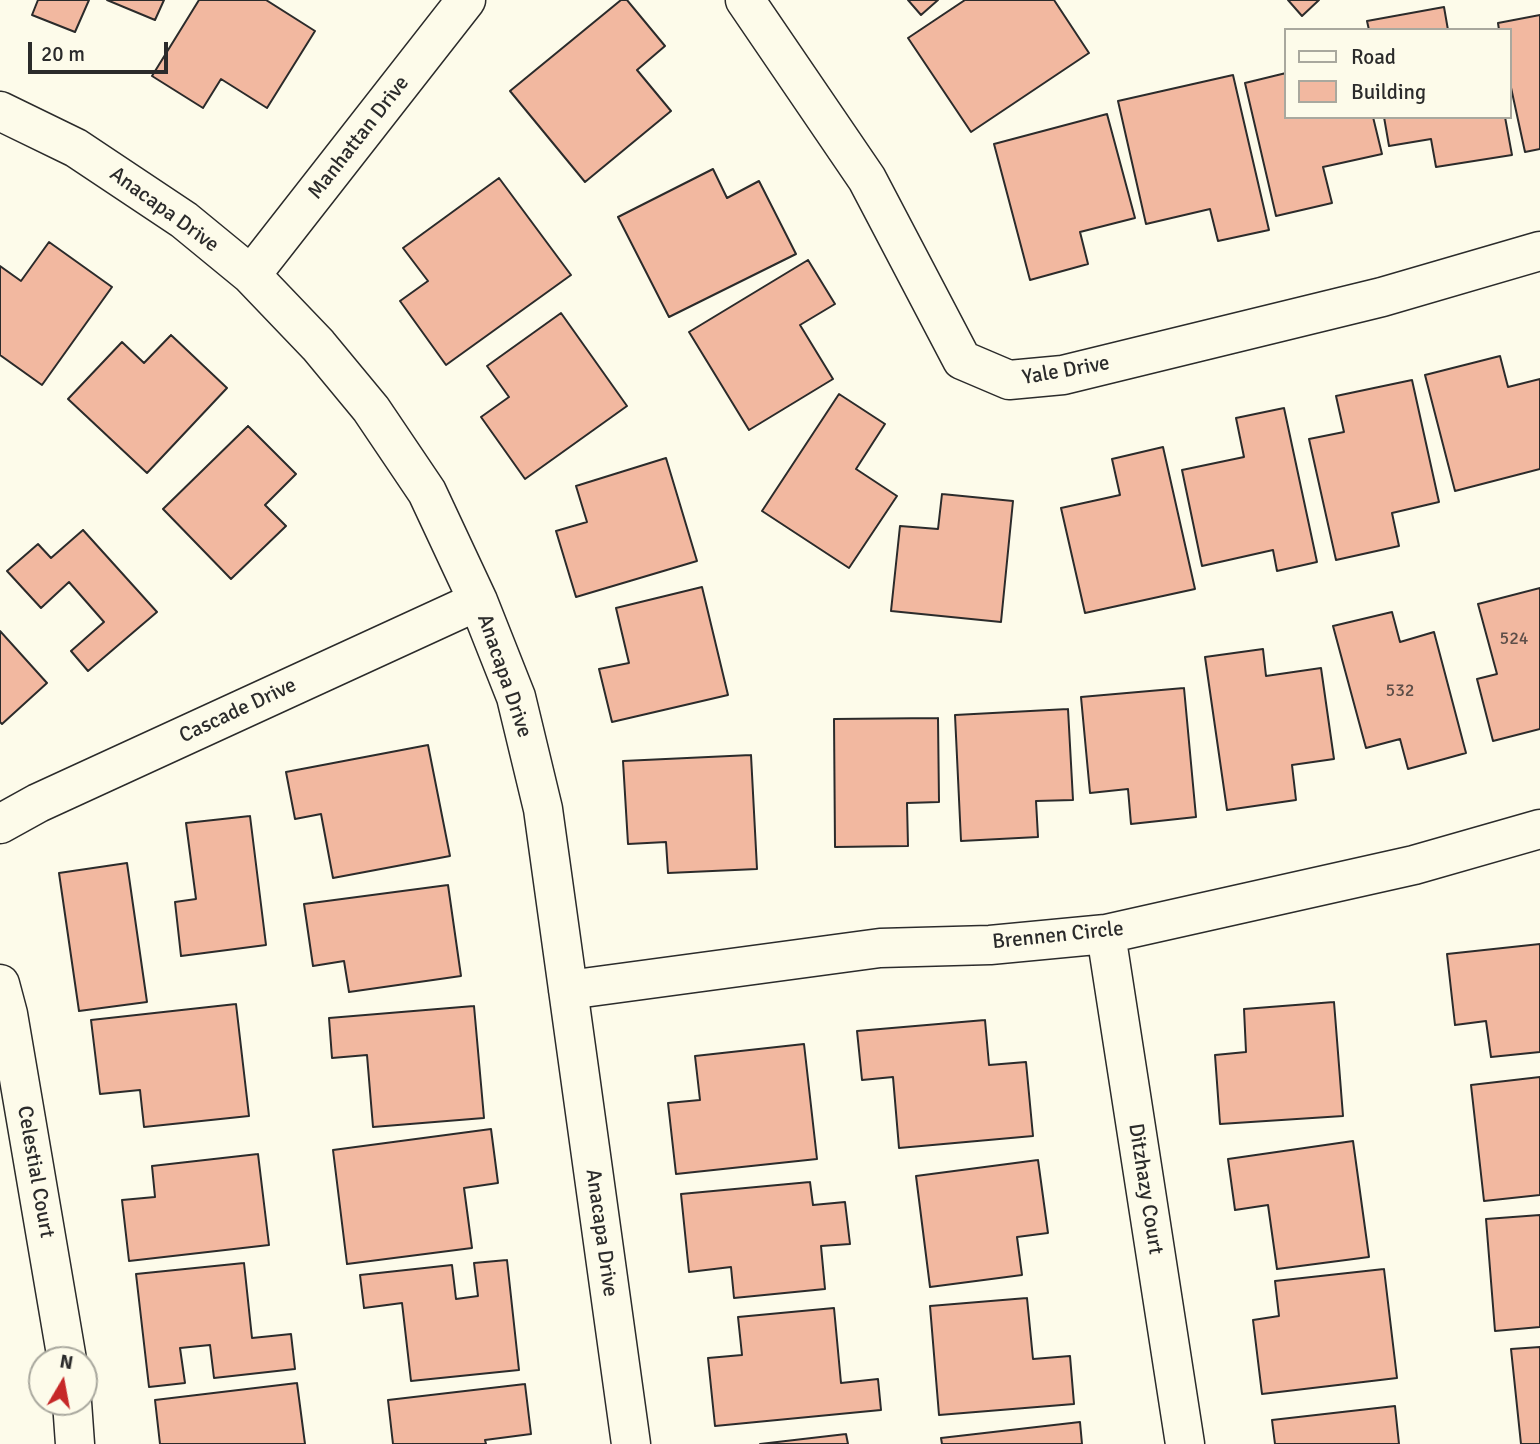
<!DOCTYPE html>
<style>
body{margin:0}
#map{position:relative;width:1540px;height:1444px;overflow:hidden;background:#fdfbea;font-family:Signika,sans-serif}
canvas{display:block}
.legend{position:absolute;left:1284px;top:28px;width:228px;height:91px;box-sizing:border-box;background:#fdfbea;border:2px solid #a9a89e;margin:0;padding:9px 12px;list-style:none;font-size:21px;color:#2b2b2b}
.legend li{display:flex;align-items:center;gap:14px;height:35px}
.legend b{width:35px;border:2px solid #a9a89e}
.north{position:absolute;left:28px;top:1346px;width:70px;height:70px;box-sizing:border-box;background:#fdfbea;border:2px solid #a9a89e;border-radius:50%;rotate:10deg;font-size:19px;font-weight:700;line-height:28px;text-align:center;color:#2b2b2b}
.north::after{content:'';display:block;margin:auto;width:24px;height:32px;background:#c62828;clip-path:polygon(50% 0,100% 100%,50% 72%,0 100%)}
.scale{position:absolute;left:28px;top:42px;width:140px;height:32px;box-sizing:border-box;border:4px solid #2b2b2b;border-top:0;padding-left:9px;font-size:21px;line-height:24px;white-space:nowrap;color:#2b2b2b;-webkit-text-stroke:5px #fdfbea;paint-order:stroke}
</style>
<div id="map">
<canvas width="1540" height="1444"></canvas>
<ul class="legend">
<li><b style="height:9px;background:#fdfbea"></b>Road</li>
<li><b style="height:19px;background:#f2b8a0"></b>Building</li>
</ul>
<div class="north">N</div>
<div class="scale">20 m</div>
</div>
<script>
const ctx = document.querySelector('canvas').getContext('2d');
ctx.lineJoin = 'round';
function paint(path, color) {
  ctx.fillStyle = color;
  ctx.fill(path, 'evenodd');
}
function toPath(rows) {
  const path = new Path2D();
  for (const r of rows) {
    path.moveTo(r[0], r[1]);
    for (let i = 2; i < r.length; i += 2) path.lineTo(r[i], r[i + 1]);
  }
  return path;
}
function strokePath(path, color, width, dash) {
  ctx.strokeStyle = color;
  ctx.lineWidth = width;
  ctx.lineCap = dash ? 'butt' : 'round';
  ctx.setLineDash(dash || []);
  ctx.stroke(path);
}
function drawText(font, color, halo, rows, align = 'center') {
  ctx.font = font + ' Signika,sans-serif';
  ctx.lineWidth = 5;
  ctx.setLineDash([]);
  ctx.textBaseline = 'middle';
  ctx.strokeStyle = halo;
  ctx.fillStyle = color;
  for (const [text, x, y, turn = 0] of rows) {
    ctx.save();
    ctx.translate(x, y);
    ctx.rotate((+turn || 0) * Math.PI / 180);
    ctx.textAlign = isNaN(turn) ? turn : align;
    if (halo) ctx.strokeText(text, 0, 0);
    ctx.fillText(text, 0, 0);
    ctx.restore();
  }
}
const building = toPath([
 [38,0,89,0,75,32,32,15,38,0],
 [107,0,164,0,155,20,107,0],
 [199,0,266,0,315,31,267,108,221,79,203,108,152,76,199,0],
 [621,0,627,0,665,46,637,70,671,111,585,182,510,91,621,0],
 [908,0,938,0,921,15,908,0],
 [965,0,1054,0,1089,53,971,132,908,38,965,0],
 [1288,0,1319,0,1302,16,1288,0],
 [1444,7,1448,30,1369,30,1367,21,1444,7],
 [1540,15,1540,149,1525,152,1510,83,1510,30,1499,30,1498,23,1540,15],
 [1286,73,1286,117,1373,117,1382,154,1323,167,1332,203,1276,216,1245,83,1286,73],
 [1233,75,1269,230,1218,241,1210,209,1146,224,1118,101,1233,75],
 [1107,114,1135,218,1080,232,1088,264,1030,280,994,144,1107,114],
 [1384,117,1505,117,1512,155,1436,167,1431,139,1389,146,1384,117],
 [713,169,727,198,759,181,796,254,669,317,618,217,713,169],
 [499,178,571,275,446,365,400,301,428,281,403,248,499,178],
 [49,242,112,287,42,385,0,355,0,266,21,281,49,242],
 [808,260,835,304,800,325,833,379,749,430,689,332,808,260],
 [561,313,627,406,525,479,481,417,509,397,487,366,561,313],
 [171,335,227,388,147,473,68,399,122,342,144,363,171,335],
 [1500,356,1508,387,1540,379,1540,469,1455,491,1425,375,1500,356],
 [1412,380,1439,502,1392,513,1399,546,1336,560,1309,439,1344,432,1336,396,1412,380],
 [839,394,885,424,856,469,897,496,849,568,762,511,839,394],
 [1284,408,1317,562,1277,571,1273,550,1202,566,1182,470,1244,457,1236,418,1284,408],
 [248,426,296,474,265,505,286,526,231,579,163,509,248,426],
 [1163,447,1195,589,1085,613,1061,508,1120,495,1112,459,1163,447],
 [666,458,697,561,576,597,556,531,587,522,576,486,666,458],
 [942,494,1013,501,1001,622,891,611,900,526,938,529,942,494],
 [83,530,157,612,88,671,71,651,104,622,69,582,41,608,7,571,38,544,51,558,83,530],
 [702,587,728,695,612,722,599,669,629,663,616,608,702,587],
 [1540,588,1540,729,1493,741,1477,679,1497,674,1478,604,1540,588],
 [1392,612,1400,642,1434,632,1466,753,1408,769,1400,739,1366,748,1333,626,1392,612],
 [0,631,47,683,2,724,0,722,0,631],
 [1263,649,1266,676,1321,668,1334,759,1292,765,1296,800,1227,810,1205,657,1263,649],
 [1184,688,1196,817,1131,824,1128,789,1090,793,1081,697,1184,688],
 [1068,709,1073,800,1036,801,1038,837,961,841,955,715,1068,709],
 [938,718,939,802,907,803,908,846,835,847,834,719,938,718],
 [428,745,450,856,333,878,321,814,295,819,286,772,428,745],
 [751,755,757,869,668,873,666,842,628,844,623,761,751,755],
 [250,816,266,945,181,956,175,902,196,899,186,823,250,816],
 [127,863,147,1002,79,1011,59,873,127,863],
 [448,885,461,976,349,992,344,961,313,966,304,904,448,885],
 [1540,944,1540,1052,1491,1057,1486,1021,1455,1025,1447,954,1540,944],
 [1334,1002,1343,1116,1220,1124,1215,1055,1246,1052,1244,1009,1334,1002],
 [236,1004,249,1116,144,1127,140,1090,100,1094,91,1020,236,1004],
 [474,1006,484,1118,373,1127,367,1055,332,1058,329,1018,474,1006],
 [985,1020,989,1065,1026,1062,1033,1136,899,1148,893,1077,862,1080,857,1031,985,1020],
 [804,1044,817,1159,676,1174,668,1103,700,1100,695,1056,804,1044],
 [1540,1077,1540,1195,1484,1201,1471,1085,1540,1077],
 [491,1129,498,1183,464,1188,472,1248,347,1264,333,1150,491,1129],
 [1353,1141,1369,1257,1277,1269,1268,1205,1235,1210,1228,1159,1353,1141],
 [258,1154,269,1245,129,1261,122,1200,155,1197,152,1166,258,1154],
 [1038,1160,1048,1233,1017,1237,1022,1275,930,1287,916,1176,1038,1160],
 [810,1182,813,1205,845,1202,850,1244,821,1246,825,1289,734,1298,731,1267,689,1272,681,1194,810,1182],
 [1540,1215,1540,1327,1495,1331,1486,1219,1540,1215],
 [507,1260,519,1370,411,1381,402,1303,364,1308,360,1275,452,1265,456,1299,478,1296,474,1263,507,1260],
 [244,1263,252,1338,291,1334,295,1369,214,1378,210,1345,180,1348,185,1383,149,1387,136,1274,244,1263],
 [1384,1269,1397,1378,1262,1394,1253,1320,1279,1316,1275,1281,1384,1269],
 [1027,1298,1033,1359,1070,1356,1074,1404,939,1415,930,1306,1027,1298],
 [834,1308,841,1383,878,1379,881,1410,715,1426,708,1358,742,1355,738,1317,834,1308],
 [1540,1347,1540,1444,1521,1444,1511,1349,1540,1347],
 [297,1383,305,1444,160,1444,155,1400,297,1383],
 [525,1384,531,1434,485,1440,486,1444,393,1444,388,1400,525,1384],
 [1395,1406,1399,1444,1275,1444,1272,1420,1395,1406],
 [1080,1422,1082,1444,942,1444,941,1438,1080,1422],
 [846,1434,848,1444,760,1444,846,1434]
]);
paint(building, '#f2b8a0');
strokePath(building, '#2b2b2b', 2);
const minor = toPath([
 [745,0,867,179,962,360,1009,380,1063,375,1382,297,1540,251],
 [0,111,76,148,184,220,251,275,318,345,371,409,427,492,478,601,516,697,543,809,631,1444],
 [251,275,466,0],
 [0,824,38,803,478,601],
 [1106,934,1185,1444],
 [0,984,8,1014,67,1360],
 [568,990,880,948,990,945,1106,934,1414,865,1540,829],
 [72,1402,75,1444]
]);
strokePath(minor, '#2b2b2b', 41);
strokePath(minor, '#fdfbea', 38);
drawText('18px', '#5d4e48', null, [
 ["524",1514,639],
 ["532",1400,691]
]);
drawText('21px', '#2b2b2b', '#fdfbea', [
 ["Manhattan Drive",359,138,-52],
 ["Anacapa Drive",164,210,36],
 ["Yale Drive",1066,371,-10],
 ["Anacapa Drive",504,676,71],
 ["Cascade Drive",238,711,-25],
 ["Brennen Circle",1058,936,-6],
 ["Celestial Court",35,1172,80],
 ["Ditzhazy Court",1145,1189,81],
 ["Anacapa Drive",601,1233,82]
]);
</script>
